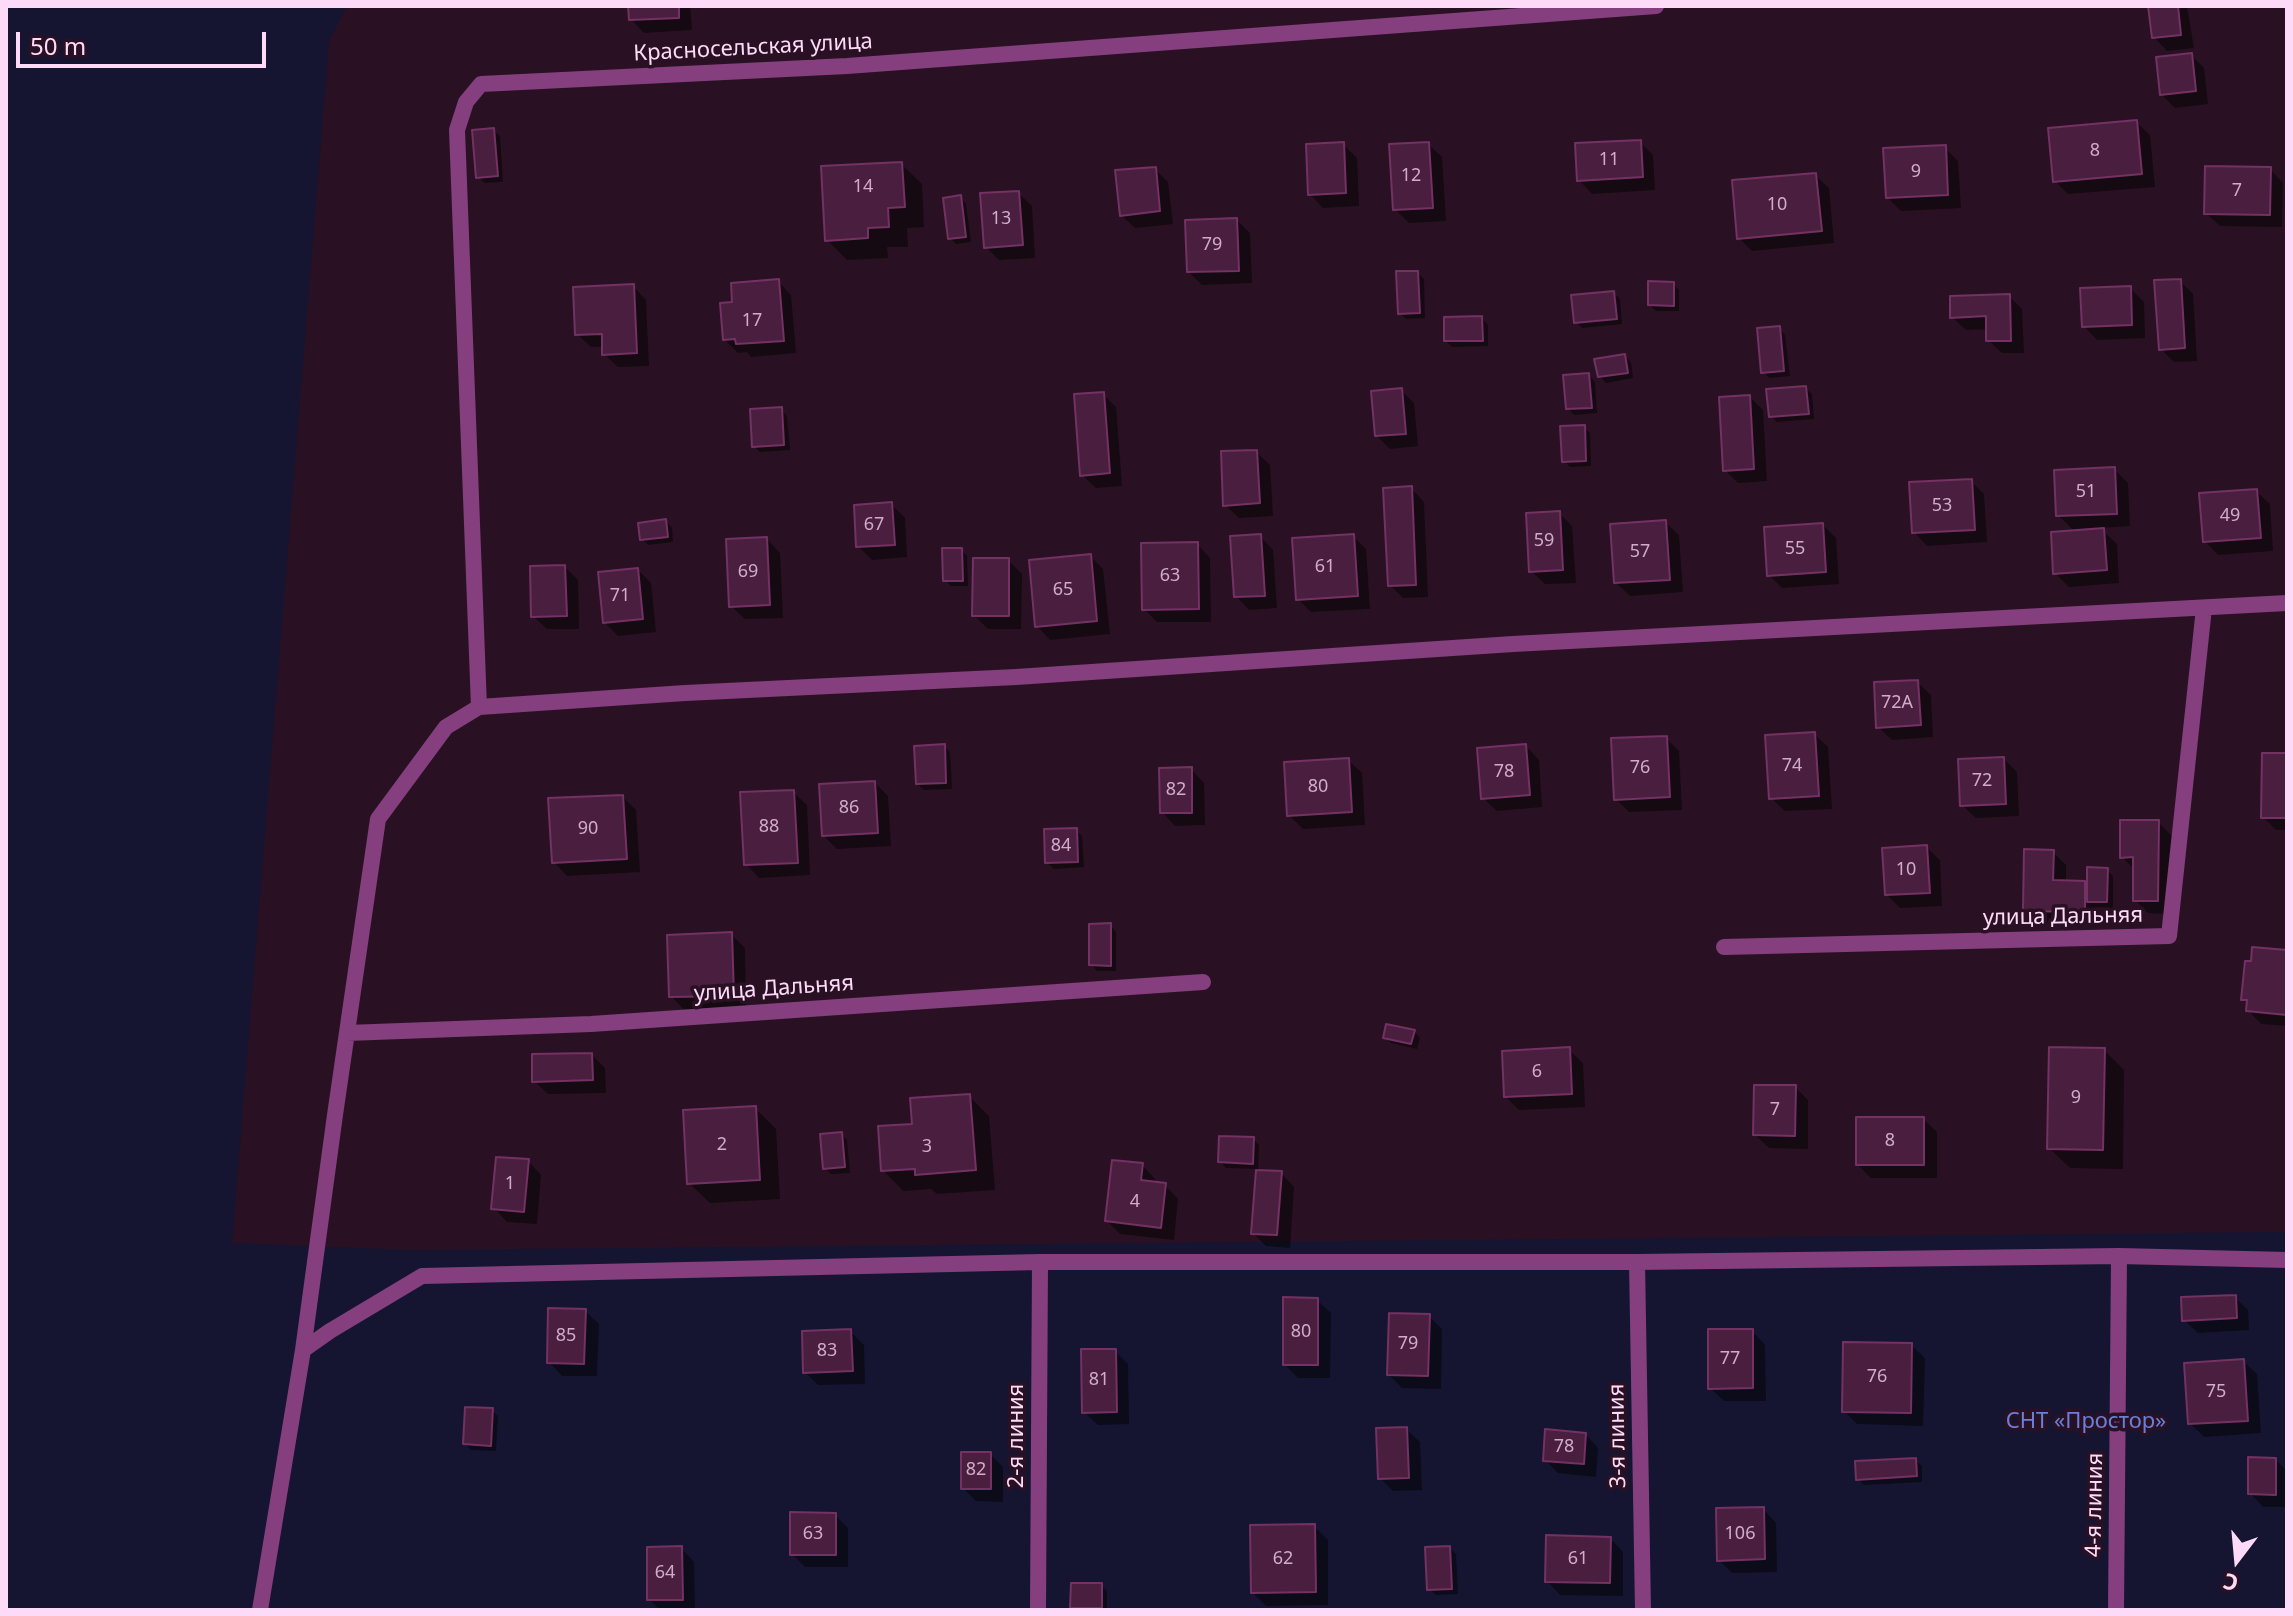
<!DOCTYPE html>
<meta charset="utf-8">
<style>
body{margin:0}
#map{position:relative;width:2293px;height:1616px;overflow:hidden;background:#291123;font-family:"Noto Sans",sans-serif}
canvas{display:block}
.frame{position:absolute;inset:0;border:8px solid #fddbf8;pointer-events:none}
.north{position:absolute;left:2197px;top:1520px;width:80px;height:80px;-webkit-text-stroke:6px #291123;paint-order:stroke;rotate:196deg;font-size:22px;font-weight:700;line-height:32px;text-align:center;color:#fddbf8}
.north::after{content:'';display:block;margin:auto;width:28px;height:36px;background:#fddbf8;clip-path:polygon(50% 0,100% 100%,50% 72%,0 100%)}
.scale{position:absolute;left:16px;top:32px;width:250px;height:36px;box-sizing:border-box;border:4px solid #fddbf8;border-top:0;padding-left:10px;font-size:24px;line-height:28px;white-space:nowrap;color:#fddbf8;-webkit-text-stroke:6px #291123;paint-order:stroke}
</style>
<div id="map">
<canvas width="2293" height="1616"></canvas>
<div class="frame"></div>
<div class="north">С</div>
<div class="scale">50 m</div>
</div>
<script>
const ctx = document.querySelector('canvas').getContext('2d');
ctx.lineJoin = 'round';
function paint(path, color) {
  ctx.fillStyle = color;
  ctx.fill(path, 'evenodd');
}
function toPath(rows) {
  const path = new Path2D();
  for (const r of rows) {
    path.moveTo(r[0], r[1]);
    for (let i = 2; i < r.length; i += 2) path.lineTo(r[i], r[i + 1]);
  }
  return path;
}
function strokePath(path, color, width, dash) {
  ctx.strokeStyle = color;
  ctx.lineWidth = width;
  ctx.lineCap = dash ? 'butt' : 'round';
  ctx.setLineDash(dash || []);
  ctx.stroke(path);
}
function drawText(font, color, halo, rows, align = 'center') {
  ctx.font = font + ' "Noto Sans",sans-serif';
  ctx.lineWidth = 7;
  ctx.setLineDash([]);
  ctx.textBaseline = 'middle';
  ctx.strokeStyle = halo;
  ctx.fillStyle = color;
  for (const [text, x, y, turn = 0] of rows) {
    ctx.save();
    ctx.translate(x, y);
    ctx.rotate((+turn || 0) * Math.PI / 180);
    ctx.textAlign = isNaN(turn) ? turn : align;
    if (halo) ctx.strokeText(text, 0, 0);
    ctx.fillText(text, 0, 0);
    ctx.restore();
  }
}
paint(toPath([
 [6,6,347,6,329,41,232,1243,413,1250,2287,1232,2287,1610,6,1610]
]), '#151532');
paint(toPath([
 [630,6,690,6,692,30,644,33,631,19],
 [2150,6,2187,6,2194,48,2167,51,2154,37],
 [2191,55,2204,68,2208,104,2175,108,2162,95],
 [2136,122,2150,135,2155,187,2068,194,2055,181],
 [493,130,500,136,503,182,485,183,478,177],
 [1640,142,1653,155,1655,190,1592,194,1579,180],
 [1343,144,1357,158,1359,206,1323,208,1310,194],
 [1428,144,1442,157,1446,221,1409,223,1395,209],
 [1945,148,1958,161,1961,208,1901,211,1888,198],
 [901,164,922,184,924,227,907,228,908,247,887,247,888,258,847,260,827,240],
 [1155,169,1168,182,1173,224,1135,228,1121,215],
 [2270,169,2283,183,2282,227,2220,226,2206,213],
 [1815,175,1829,188,1834,243,1752,251,1739,238],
 [1018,193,1032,206,1035,258,999,260,986,247],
 [960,197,966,204,971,242,956,244,950,238],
 [1237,220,1250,233,1252,283,1202,285,1189,272],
 [1418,273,1424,279,1425,318,1406,319,1400,313],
 [778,281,791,295,796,353,751,357,747,352,738,353,725,340],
 [2180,281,2193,294,2197,361,2174,362,2161,349],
 [1673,284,1679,290,1679,311,1656,311,1650,305],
 [633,286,646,300,649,366,618,367,604,354,604,347,591,347,577,334],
 [2130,288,2144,302,2145,338,2097,340,2084,326],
 [1614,293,1620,299,1622,324,1582,328,1576,322],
 [2009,296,2022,309,2024,353,2002,353,1988,340,1988,329,1966,330,1952,317],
 [1482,318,1488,325,1488,346,1452,347,1446,341],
 [1779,328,1785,335,1790,376,1770,378,1763,372],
 [1625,356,1631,362,1633,378,1606,383,1599,376],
 [1589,375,1595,382,1597,413,1574,415,1568,408],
 [1805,388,1812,394,1814,419,1777,422,1771,416],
 [1401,390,1414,403,1418,446,1390,449,1377,436],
 [1103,394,1116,407,1122,486,1096,488,1082,475],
 [1750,397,1763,410,1767,481,1738,483,1725,470],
 [781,409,787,416,790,450,760,452,754,446],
 [1584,427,1590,433,1591,466,1570,467,1564,461],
 [1256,452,1270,465,1273,516,1239,518,1225,505],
 [2114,469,2128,483,2130,526,2100,528,2117,544,2119,583,2069,587,2055,573,2075,532,2058,515],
 [1971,481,1984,494,1987,542,1927,546,1914,532],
 [1411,488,1424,502,1428,597,1403,598,1390,585],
 [2256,491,2270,504,2273,551,2218,555,2205,541],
 [891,504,905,518,907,557,872,560,858,546],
 [1559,513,1572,526,1576,583,1545,584,1531,571],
 [666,521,672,528,673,542,648,545,642,539],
 [1665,522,1679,535,1683,592,1630,596,1616,583],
 [1823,525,1836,538,1839,584,1782,588,1769,575],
 [1260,536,1273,550,1277,608,1249,610,1236,596],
 [1353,536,1366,549,1370,609,1311,612,1298,599],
 [767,539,780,553,783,618,745,619,731,606],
 [1197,544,1210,558,1211,622,1157,622,1144,609],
 [961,550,967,556,968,586,951,586,945,580],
 [1090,556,1103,569,1110,634,1050,640,1037,626],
 [1008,560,1022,574,1021,629,988,629,974,615],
 [565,567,578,580,579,629,547,629,533,616],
 [638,570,651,583,656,632,618,636,604,622],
 [1917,682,1931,695,1933,737,1892,740,1878,727],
 [1814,734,1828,747,1832,809,1785,811,1771,798],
 [1666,738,1679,751,1682,810,1629,812,1616,799],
 [944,746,950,752,952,789,924,790,917,784],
 [1526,746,1539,760,1542,807,1497,811,1483,798],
 [2287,755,2287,830,2276,830,2263,817],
 [2004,759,2017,772,2019,816,1976,818,1962,805],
 [1348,760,1362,773,1365,825,1303,829,1289,815],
 [1191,769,1204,783,1205,825,1175,826,1162,812],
 [875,783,888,796,891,846,837,849,824,836],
 [793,792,807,805,810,875,759,878,746,864],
 [623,797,636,810,640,872,567,876,554,862],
 [2158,822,2172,836,2170,914,2148,913,2135,900,2135,870,2122,857],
 [1076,830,1082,836,1084,867,1054,869,1047,863],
 [1926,847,1940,860,1942,906,1900,908,1887,895],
 [2053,852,2066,865,2066,883,2084,883,2089,887,2107,870,2113,876,2113,908,2097,907,2097,924,2039,923,2025,910],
 [1110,925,1116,932,1116,971,1097,971,1091,964],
 [731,934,745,948,746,1008,684,1010,671,996],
 [2287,952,2287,1026,2261,1024,2248,1010,2249,1005,2243,999],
 [1414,1031,1420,1038,1417,1049,1391,1043,1385,1037],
 [1569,1050,1583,1063,1585,1107,1519,1110,1506,1097],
 [2104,1050,2124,1070,2123,1169,2070,1168,2049,1148],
 [592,1055,605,1068,606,1093,548,1094,534,1081],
 [1795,1087,1808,1100,1808,1149,1769,1148,1755,1135],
 [969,1096,989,1116,995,1190,937,1194,931,1189,903,1191,883,1170,914,1126],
 [755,1108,776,1129,780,1199,710,1203,689,1183],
 [1923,1119,1937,1132,1937,1178,1871,1178,1858,1165],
 [841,1134,847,1140,850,1173,831,1174,825,1168],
 [1253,1139,1259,1145,1258,1172,1281,1173,1294,1187,1290,1248,1266,1246,1253,1233,1258,1169,1226,1168,1220,1161],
 [528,1161,541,1175,537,1224,507,1222,494,1208],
 [1142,1165,1155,1179,1155,1184,1165,1185,1178,1199,1174,1240,1120,1234,1107,1221],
 [2235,1297,2248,1310,2249,1330,2198,1333,2184,1320],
 [1317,1300,1331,1313,1330,1378,1298,1378,1285,1365],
 [585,1311,599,1324,597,1376,562,1376,549,1362],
 [1429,1316,1442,1329,1441,1389,1402,1388,1389,1375],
 [850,1331,864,1345,865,1384,818,1385,805,1372],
 [1752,1331,1765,1345,1766,1401,1724,1401,1710,1388],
 [1911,1345,1925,1358,1923,1426,1857,1424,1844,1411],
 [1115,1351,1128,1364,1129,1424,1098,1425,1084,1412],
 [2243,1361,2257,1374,2261,1433,2204,1437,2190,1423],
 [492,1410,498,1416,496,1451,471,1450,465,1444],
 [1406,1429,1420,1442,1422,1490,1393,1491,1380,1478],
 [1585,1434,1598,1448,1596,1477,1558,1473,1545,1460],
 [990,1454,1003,1467,1003,1502,976,1501,963,1488],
 [2275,1459,2287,1471,2287,1507,2263,1507,2250,1493],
 [1915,1460,1922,1466,1922,1482,1864,1485,1858,1479],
 [1763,1509,1776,1523,1777,1572,1732,1573,1719,1560],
 [835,1515,848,1528,848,1567,805,1567,792,1554],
 [1314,1526,1328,1540,1328,1605,1266,1606,1253,1593],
 [1610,1538,1623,1552,1623,1596,1560,1595,1547,1581],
 [681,1548,694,1562,695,1610,660,1610,649,1599],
 [1450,1548,1456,1554,1458,1594,1436,1595,1429,1589],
 [1101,1585,1107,1591,1107,1610,1075,1610,1072,1607]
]), '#0007');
const building = toPath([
 [628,6,679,6,679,18,629,20,628,6],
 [2148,6,2178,6,2181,35,2152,38,2148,6],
 [2192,53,2196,91,2160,95,2156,57,2192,53],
 [2137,120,2142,174,2053,182,2048,128,2137,120],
 [494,128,498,176,476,178,472,130,494,128],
 [1641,140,1643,177,1577,181,1575,143,1641,140],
 [1344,142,1346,193,1308,195,1306,144,1344,142],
 [1429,142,1433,208,1393,210,1389,144,1429,142],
 [1946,145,1948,195,1886,198,1883,148,1946,145],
 [902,162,905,207,888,208,889,227,868,228,868,238,825,241,821,166,902,162],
 [2205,166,2271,167,2270,215,2204,214,2205,166],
 [1156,167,1160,211,1120,216,1115,170,1156,167],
 [1816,173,1822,231,1737,239,1732,180,1816,173],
 [1019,191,1023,245,984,248,980,193,1019,191],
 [961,195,966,237,948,239,943,198,961,195],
 [1237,218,1239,271,1187,272,1185,220,1237,218],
 [1396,271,1418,271,1420,313,1398,314,1396,271],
 [779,279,784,341,736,344,735,339,723,340,720,303,732,302,731,283,779,279],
 [2181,279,2185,348,2159,350,2154,280,2181,279],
 [1648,281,1674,282,1674,306,1648,305,1648,281],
 [634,284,637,353,602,355,602,334,575,335,573,287,634,284],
 [2131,286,2132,325,2082,327,2080,288,2131,286],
 [1614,291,1617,319,1574,323,1571,295,1614,291],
 [2010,294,2011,341,1986,341,1986,316,1950,318,1950,296,2010,294],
 [1482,316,1483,341,1444,341,1444,317,1482,316],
 [1780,326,1784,371,1761,373,1757,328,1780,326],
 [1625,354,1628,373,1598,377,1594,359,1625,354],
 [1589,373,1592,408,1566,409,1563,375,1589,373],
 [1806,386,1809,414,1769,417,1766,389,1806,386],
 [1402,388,1406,434,1375,436,1371,391,1402,388],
 [1104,392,1110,473,1080,476,1074,394,1104,392],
 [1750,395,1754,469,1723,471,1719,397,1750,395],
 [782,407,784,445,752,447,750,409,782,407],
 [1585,425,1586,461,1562,462,1560,426,1585,425],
 [1257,450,1260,503,1223,506,1221,451,1257,450],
 [2115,467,2117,514,2056,516,2054,470,2115,467],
 [1972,479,1975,530,1912,533,1909,482,1972,479],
 [1412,486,1416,585,1388,586,1383,488,1412,486],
 [2257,489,2261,538,2203,542,2199,493,2257,489],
 [892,502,895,545,856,547,854,505,892,502],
 [1560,511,1563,570,1529,572,1526,513,1560,511],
 [666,519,668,537,640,540,638,523,666,519],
 [1666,520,1670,580,1614,583,1610,524,1666,520],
 [1823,523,1826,572,1767,576,1764,527,1823,523],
 [2104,528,2107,570,2053,574,2051,532,2104,528],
 [1261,534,1265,596,1234,597,1230,536,1261,534],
 [1354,534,1358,596,1296,600,1292,538,1354,534],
 [767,537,770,605,729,607,726,539,767,537],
 [1198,542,1199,609,1142,610,1141,543,1198,542],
 [942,548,962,548,963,581,943,581,942,548],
 [1091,554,1097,621,1035,627,1029,560,1091,554],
 [973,558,1009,558,1009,616,972,616,973,558],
 [565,565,567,616,531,617,530,566,565,565],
 [638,568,643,619,603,623,598,572,638,568],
 [1918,680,1921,725,1876,728,1874,682,1918,680],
 [1815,732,1819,796,1769,799,1765,735,1815,732],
 [1667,736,1670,797,1614,800,1611,738,1667,736],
 [945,744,946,783,916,784,914,746,945,744],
 [1526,744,1530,795,1481,799,1477,748,1526,744],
 [2262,753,2287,753,2287,818,2261,818,2262,753],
 [2004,757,2006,804,1960,806,1958,759,2004,757],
 [1349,758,1352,812,1287,816,1284,762,1349,758],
 [1192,767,1192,813,1160,813,1159,768,1192,767],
 [875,781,878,833,822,836,819,784,875,781],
 [794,790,798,863,744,865,740,792,794,790],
 [623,795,627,859,552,863,548,798,623,795],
 [2120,820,2159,820,2158,901,2133,901,2133,857,2120,858,2120,820],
 [1077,828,1078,862,1045,863,1044,829,1077,828],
 [1927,845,1930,893,1885,895,1882,848,1927,845],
 [2024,849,2054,850,2053,880,2085,881,2085,912,2023,911,2024,849],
 [2087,867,2108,868,2107,902,2087,902,2087,867],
 [1111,923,1111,966,1089,965,1089,924,1111,923],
 [732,932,734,996,669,997,667,935,732,932],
 [2252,947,2287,950,2287,1015,2246,1011,2247,1000,2241,1000,2245,961,2251,961,2252,947],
 [1386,1024,1415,1030,1411,1044,1383,1038,1386,1024],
 [1570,1047,1572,1094,1504,1097,1502,1051,1570,1047],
 [2049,1047,2105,1048,2103,1150,2047,1149,2049,1047],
 [592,1053,593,1080,532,1082,532,1054,592,1053],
 [1754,1085,1796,1085,1795,1136,1753,1135,1754,1085],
 [970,1094,976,1170,915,1175,915,1169,881,1171,878,1126,912,1124,910,1098,970,1094],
 [756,1106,760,1180,687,1184,683,1110,756,1106],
 [1856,1117,1924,1117,1924,1165,1856,1165,1856,1117],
 [842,1132,845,1167,823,1169,820,1134,842,1132],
 [1219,1136,1254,1137,1253,1164,1218,1162,1219,1136],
 [496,1157,529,1159,524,1212,491,1209,496,1157],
 [1112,1160,1143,1163,1141,1180,1166,1183,1161,1228,1105,1221,1112,1160],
 [1256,1170,1282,1171,1277,1235,1251,1234,1256,1170],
 [2236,1295,2237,1318,2182,1321,2181,1297,2236,1295],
 [1283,1297,1318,1298,1318,1365,1283,1365,1283,1297],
 [548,1308,586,1309,584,1364,547,1363,548,1308],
 [1389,1313,1430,1314,1428,1376,1387,1375,1389,1313],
 [851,1329,853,1371,803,1373,802,1331,851,1329],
 [1708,1329,1753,1329,1753,1388,1708,1389,1708,1329],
 [1843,1342,1912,1343,1911,1413,1842,1412,1843,1342],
 [1081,1349,1116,1349,1117,1412,1082,1413,1081,1349],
 [2244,1359,2248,1421,2188,1424,2184,1363,2244,1359],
 [465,1407,493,1408,491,1446,463,1444,465,1407],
 [1407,1427,1409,1478,1378,1479,1376,1428,1407,1427],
 [1545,1429,1586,1433,1584,1464,1543,1461,1545,1429],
 [961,1452,991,1452,991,1489,961,1489,961,1452],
 [2248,1457,2276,1458,2276,1495,2248,1494,2248,1457],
 [1916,1458,1917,1476,1856,1480,1855,1461,1916,1458],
 [1764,1507,1765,1559,1717,1561,1716,1508,1764,1507],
 [790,1512,836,1513,836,1555,790,1555,790,1512],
 [1315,1524,1316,1592,1251,1593,1250,1525,1315,1524],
 [1546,1535,1611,1537,1610,1583,1545,1582,1546,1535],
 [682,1546,683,1600,647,1600,647,1547,682,1546],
 [1450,1546,1452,1589,1427,1590,1425,1547,1450,1546],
 [1071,1583,1102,1583,1102,1608,1070,1608,1071,1583]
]);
paint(building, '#491e3e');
strokePath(building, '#743163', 2);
strokePath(toPath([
 [479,707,457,130,466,102,481,84,847,66,1656,6],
 [1724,947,2169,936,2204,608],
 [347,1033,591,1024,1203,982],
 [1637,1262,1643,1610],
 [303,1350,330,1331,422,1276,1040,1262,1637,1262,2119,1256,2287,1260],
 [260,1610,303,1350,335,1115,378,819,446,727,479,707,685,693,1016,677,1513,644,2287,603],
 [1038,1610,1040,1262],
 [2116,1610,2119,1256]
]), '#853f7f', 16);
drawText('18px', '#d0acca', null, [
 ["8",2095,151],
 ["11",1609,160],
 ["9",1916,172],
 ["12",1411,176],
 ["14",863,187],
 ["7",2237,191],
 ["10",1777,205],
 ["13",1001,219],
 ["79",1212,245],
 ["17",752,321],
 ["51",2086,492],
 ["53",1942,506],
 ["49",2230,516],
 ["67",874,525],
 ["59",1544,541],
 ["55",1795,549],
 ["57",1640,552],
 ["61",1325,567],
 ["69",748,572],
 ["63",1170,576],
 ["65",1063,590],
 ["71",620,596],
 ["72А",1897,703],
 ["74",1792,766],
 ["76",1640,768],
 ["78",1504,772],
 ["72",1982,781],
 ["80",1318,787],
 ["82",1176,790],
 ["86",849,808],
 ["88",769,827],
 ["90",588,829],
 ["84",1061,846],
 ["10",1906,870],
 ["6",1537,1072],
 ["9",2076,1098],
 ["7",1775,1110],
 ["8",1890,1141],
 ["2",722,1145],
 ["3",927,1147],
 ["1",510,1184],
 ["4",1135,1202],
 ["80",1301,1332],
 ["85",566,1336],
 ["79",1408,1344],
 ["83",827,1351],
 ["77",1730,1359],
 ["76",1877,1377],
 ["81",1099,1380],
 ["75",2216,1392],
 ["78",1564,1447],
 ["82",976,1470],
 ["63",813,1534],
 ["106",1740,1534],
 ["62",1283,1559],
 ["61",1578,1559],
 ["64",665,1573]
]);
drawText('22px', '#fddbf8', '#291123', [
 ["Красносельская улица",753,48,-3],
 ["улица Дальняя",2063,917,-1],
 ["улица Дальняя",774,989,-4],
 ["2-я линия",1017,1436,-90],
 ["3-я линия",1618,1436,-91],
 ["4-я линия",2095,1505,-89]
]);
drawText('22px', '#6880dc', '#291123', [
 ["СНТ «Простор»",2086,1422]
]);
</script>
